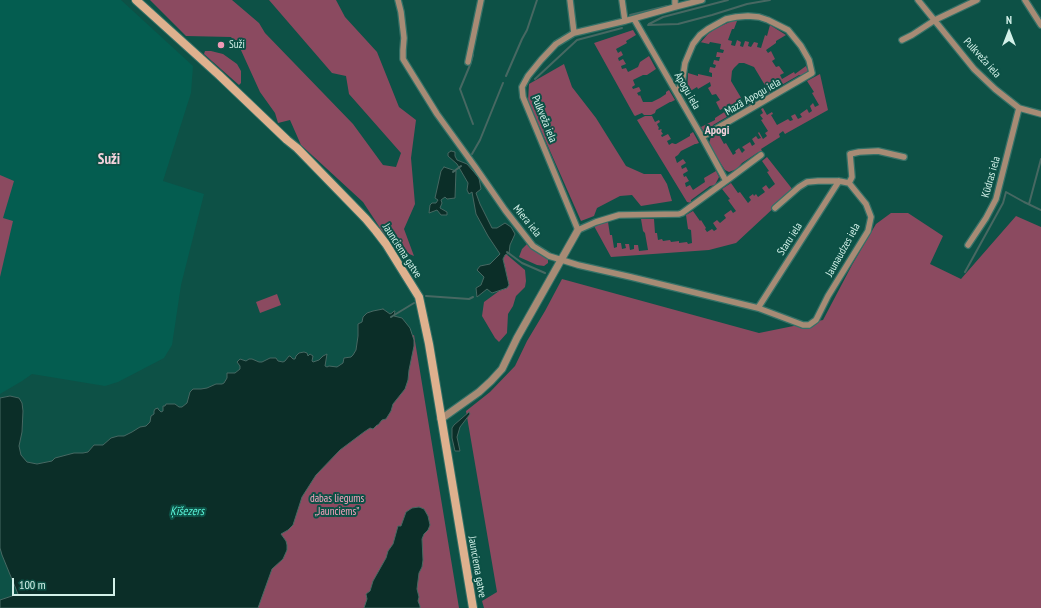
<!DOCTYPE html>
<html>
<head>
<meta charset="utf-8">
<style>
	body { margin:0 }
	#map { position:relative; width:1041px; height:608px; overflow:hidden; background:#0d5146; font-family:"PT Sans Narrow",sans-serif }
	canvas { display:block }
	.north { position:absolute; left:989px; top:12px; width:40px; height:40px; -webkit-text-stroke:3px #0d5146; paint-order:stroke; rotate:0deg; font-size:11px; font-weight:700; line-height:16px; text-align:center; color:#d3f1e9 }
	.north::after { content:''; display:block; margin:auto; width:14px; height:18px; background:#d3f1e9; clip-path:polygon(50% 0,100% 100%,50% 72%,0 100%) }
	.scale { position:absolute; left:12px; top:578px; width:103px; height:18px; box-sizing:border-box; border:2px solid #d3f1e9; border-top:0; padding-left:5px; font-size:12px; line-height:14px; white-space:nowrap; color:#d3f1e9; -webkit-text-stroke:3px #0d5146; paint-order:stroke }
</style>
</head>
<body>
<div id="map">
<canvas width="1041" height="608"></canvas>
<div class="north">N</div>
<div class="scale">100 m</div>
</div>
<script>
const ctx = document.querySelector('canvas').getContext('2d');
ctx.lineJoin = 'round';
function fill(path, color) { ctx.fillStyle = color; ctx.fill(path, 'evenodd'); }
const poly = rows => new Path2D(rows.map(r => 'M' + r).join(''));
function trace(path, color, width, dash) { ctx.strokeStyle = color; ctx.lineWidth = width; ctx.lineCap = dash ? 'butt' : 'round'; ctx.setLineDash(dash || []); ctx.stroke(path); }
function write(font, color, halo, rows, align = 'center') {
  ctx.font = font + ' "PT Sans Narrow",sans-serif'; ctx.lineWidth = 4; ctx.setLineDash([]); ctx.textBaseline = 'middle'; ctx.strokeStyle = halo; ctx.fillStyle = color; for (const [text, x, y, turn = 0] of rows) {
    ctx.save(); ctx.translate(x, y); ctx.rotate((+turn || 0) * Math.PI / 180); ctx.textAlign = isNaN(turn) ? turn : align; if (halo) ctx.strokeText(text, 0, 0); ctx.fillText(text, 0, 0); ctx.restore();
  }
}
fill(poly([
	[0,0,121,0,193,66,191,93,163,181,204,194,181,285,172,345,164,358,118,382,105,386,32,374,22,381,0,394]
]), '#045d50');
fill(poly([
	[150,0,232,0,259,23,265,33,353,124,383,165,396,167,401,153,349,94,346,76,332,73,269,0,336,0,345,17,377,52,399,107,416,120,411,158,415,204,404,229,414,256,402,251,384,234,363,202,301,145,290,120,278,123,275,113,260,92,240,48,231,37,186,36],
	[732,21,737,21,734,29,732,29,728,40,732,41,731,45,735,46,737,40,741,42,740,46,743,47,745,41,749,42,748,46,751,47,754,42,758,43,757,47,761,48,765,35,767,36,770,25,786,35,776,41,776,43,766,50,768,53,771,51,775,59,772,61,776,67,779,66,784,73,780,75,782,79,794,72,795,74,806,66,808,71,803,75,799,75,771,91,769,95,759,101,757,96,764,92,766,87,754,67,744,63,739,63,734,68,732,71,731,81,743,101,747,102,754,97,757,102,741,111,737,111,713,125,711,129,704,132,701,127,715,120,715,118,726,111,724,108,720,110,716,102,720,100,716,94,712,95,708,88,711,86,710,82,698,89,697,87,687,93,688,73,698,76,698,74,712,77,712,73,709,72,710,67,715,68,716,65,713,64,714,60,719,61,720,57,716,57,717,52,723,53,724,50,720,49,721,44,710,42,709,44,700,42,701,42,708,34,716,28,723,25],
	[633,30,636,35,626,41,627,43,616,49,618,53,621,51,623,55,618,58,619,61,623,59,626,64,621,66,622,69,626,68,628,72,638,67,640,62,649,56,656,69,647,75,643,75,633,80,635,85,632,87,633,89,639,87,641,91,637,93,639,96,640,95,643,102,652,102,660,98,666,94,666,92,669,90,675,100,671,102,670,102,656,110,655,113,651,115,644,115,642,113,635,116,634,115,594,43],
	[205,51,211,51,223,54,237,64,241,71,241,83,239,85,204,54],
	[564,64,572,87,596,118,626,166,644,174,661,174,667,184,672,201,641,206,632,195,620,196,597,208,594,216,581,221,528,101,529,84],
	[820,74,828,110,785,134,783,131,779,134,780,137,761,149,762,151,757,153,742,163,737,169,729,172,725,170,710,147,709,143,711,137,718,133,724,144,726,143,733,155,736,153,735,151,739,148,742,153,745,150,742,147,750,142,752,146,755,144,752,139,756,136,758,139,761,138,758,133,759,132,763,139,767,136,765,133,768,131,761,120,763,119,760,115,763,113,761,109,763,108,767,115,772,112,773,114,771,115,777,125,788,119,790,121,793,120,791,116,795,114,798,119,802,117,800,114,807,109,809,113,812,111,810,106,813,103,815,107,819,105,812,93,814,92,807,81],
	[645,116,652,116,655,122,659,120,660,122,657,124,659,128,658,129,659,130,661,129,662,130,661,131,663,134,661,135,662,137,668,134,671,139,667,141,669,145,672,143,675,144,676,144,690,136,690,134,693,132,699,143,696,144,695,144,681,151,678,155,675,157,677,163,683,159,686,163,681,166,682,169,686,167,688,171,683,174,684,177,686,176,689,181,685,183,686,187,690,185,693,190,705,182,704,178,716,171,719,177,715,185,710,186,691,200,691,203,687,202,637,120],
	[767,157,793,190,736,243,709,250,611,257,594,226,608,222,610,235,612,235,614,248,617,247,617,243,621,243,622,249,626,248,625,244,629,244,630,250,634,249,634,245,638,245,639,251,648,250,645,233,643,231,641,219,654,219,655,233,657,233,658,240,662,239,663,241,670,240,671,242,679,241,679,243,687,242,688,244,692,243,691,230,688,229,686,215,693,211,700,221,701,220,706,228,705,229,707,232,712,229,714,231,717,229,713,223,717,220,720,223,726,218,724,215,731,210,733,213,736,211,728,200,730,199,722,189,731,183,738,193,740,192,748,203,751,200,749,197,753,194,754,196,756,194,758,197,765,192,762,188,766,185,769,189,775,184,767,172,769,171,762,161],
	[0,175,14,181,3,218,13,221,0,277],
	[891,213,908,213,943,236,930,264,961,279,1016,216,1041,227,1041,608,484,608,482,601,497,592,466,411,490,392,515,366,527,341,545,311,562,279,759,333,823,320,852,265,876,224],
	[527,244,548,259,548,263,544,266,537,265,519,257,522,249],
	[506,254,525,270,526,281,525,287,516,296,513,306,508,314,507,333,499,342,495,338,482,316,484,302,499,291,507,288,506,271,503,259,505,255],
	[277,294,281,305,260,313,256,302],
	[414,335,459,608,184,608,390,346]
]), '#8b4a60');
const water = poly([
	[451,151,455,152,455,156,457,160,467,164,479,178,481,189,476,193,480,204,492,228,497,228,505,223,511,227,515,234,510,245,509,253,505,255,503,259,509,285,507,288,492,293,487,289,477,297,476,288,481,285,484,277,477,270,480,266,490,264,500,254,488,236,476,214,472,192,469,194,467,190,468,183,457,164,448,156,448,153,451,151],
	[444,167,456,171,455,198,447,199,445,197,441,200,442,203,440,208,447,212,447,215,441,215,437,210,429,213,430,205,432,203,436,203,438,200,435,198,441,171,444,167],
	[383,309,390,314,392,313,394,311,395,311,394,316,402,318,410,328,414,340,414,346,409,370,408,380,405,389,393,404,391,411,386,419,382,420,378,425,377,425,373,429,370,428,364,432,340,450,316,475,302,497,293,525,288,530,281,534,286,541,287,545,287,550,283,559,272,569,258,608,0,608,0,600,18,594,2,555,0,548,0,398,10,396,19,398,22,403,23,411,22,432,19,446,21,455,27,462,37,464,52,461,55,458,74,453,83,453,88,452,94,445,103,445,111,438,118,436,124,436,132,432,140,427,146,426,150,422,151,416,154,414,154,411,155,409,158,408,158,409,161,412,163,411,163,406,165,406,166,404,175,404,179,407,182,407,187,403,190,392,193,389,201,389,207,388,216,384,222,384,224,383,227,378,227,373,235,373,240,369,240,366,237,362,240,359,246,361,249,359,252,359,259,362,262,362,270,358,276,358,278,361,283,362,285,361,289,356,290,356,293,359,295,359,296,356,299,353,304,352,307,353,308,356,310,354,313,356,312,361,313,362,319,360,323,356,327,354,325,366,327,367,329,366,337,367,343,363,344,358,351,357,353,355,356,350,358,336,358,324,362,322,363,317,367,313,373,311,383,309],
	[469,412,470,414,460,427,457,437,460,451,455,451,452,438,452,428,454,425,469,412],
	[419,507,424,509,428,516,430,525,428,530,424,534,422,539,423,560,422,567,419,573,417,589,419,597,418,601,420,606,420,608,364,608,367,599,366,594,370,591,373,581,386,558,388,551,393,544,398,526,401,526,406,512,412,508,419,507]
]);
fill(water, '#0b2e28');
trace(water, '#476862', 1);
trace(poly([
	[630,15,667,6],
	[649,24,663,17,728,0],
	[648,25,678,24,712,15,747,4,770,0],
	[473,55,470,65,460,89,473,124],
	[506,76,522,39,527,30,537,0],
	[535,79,577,40,622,28],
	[472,154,480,140,503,83],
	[453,172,461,166],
	[1029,204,1041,159],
	[507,252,522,263,545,273],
	[965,272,1003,203,1006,192,1024,202,1041,210],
	[426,296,469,299,473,297],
	[391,317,414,303]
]), '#476862', 2);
const minor = poly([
	[398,0,401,12,404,38,403,50,403,59,437,114,476,168,505,210,533,246,549,256,578,265,631,277,758,308,803,325,809,325,816,320,828,296,868,231,871,217,866,204,849,183,839,181,818,181,807,182,799,187,775,208],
	[570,0,574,33],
	[622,0,625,21],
	[675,0,675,7],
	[918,0,974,69,995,89,1019,108,1041,114],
	[1025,0,1041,25],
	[634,19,702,137,726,181,682,213,679,214,619,215,596,222,578,230,523,97,522,87,528,76,541,60,556,44,574,33,625,21,675,7,702,0],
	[902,40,912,35,935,20,977,0],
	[468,62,481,0],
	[677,92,682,83,685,63,693,44,700,35,708,29,726,19,736,17,748,16,759,17,768,20,788,30,801,46,809,60,812,73,702,137],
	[726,181,761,155],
	[849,183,852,177,850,154,859,152,878,151,904,157],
	[968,245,986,218,996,199,1019,108],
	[758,308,839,181]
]);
const tertiary = poly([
	[441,419,479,392,491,381,502,369,517,338,578,230]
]);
const secondary = poly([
	[136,0,219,75,287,140,297,148,366,219,376,231,386,244,419,297,429,344,473,608]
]);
trace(minor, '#357167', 8);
trace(tertiary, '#357167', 9);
trace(secondary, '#357167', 10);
trace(minor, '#a78b75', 5.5);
trace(tertiary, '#a78b75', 7);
trace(secondary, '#deb18e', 8);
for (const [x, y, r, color] of [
	[221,45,4,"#f09ab6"]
]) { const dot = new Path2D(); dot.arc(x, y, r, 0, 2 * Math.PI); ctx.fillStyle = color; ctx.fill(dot); trace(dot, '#0d5146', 1.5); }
write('11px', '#d3f1e9', '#0d5146', [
	["Suži",229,45]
], 'left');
write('11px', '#d3f1e9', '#0d5146', [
	["Pulkveža iela",982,58,48],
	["Apogu iela",687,91,60],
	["Mazā Apogu iela",753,97,-30],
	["Pulkveža iela",544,119,68],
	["Kūdras iela",991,177,-74],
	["Miera iela",527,221,51],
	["Staru iela",790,239,-57],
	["Jaunaudzes iela",843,250,-61],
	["Jaunciema gatve",402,251,57],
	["Jaunciema gatve",477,567,80]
]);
write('11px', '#fba4c0', '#0d5146', [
	["dabas liegums",337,499],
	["„Jaunciems”",337,512]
]);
write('bold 12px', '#f5d2dc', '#0d5146', [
	["Apogi",717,131]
]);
write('italic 12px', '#59f1d6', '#0d5146', [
	["Ķīšezers",187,512]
]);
write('bold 15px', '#f5d2dc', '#0d5146', [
	["Suži",109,160]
]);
</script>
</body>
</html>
